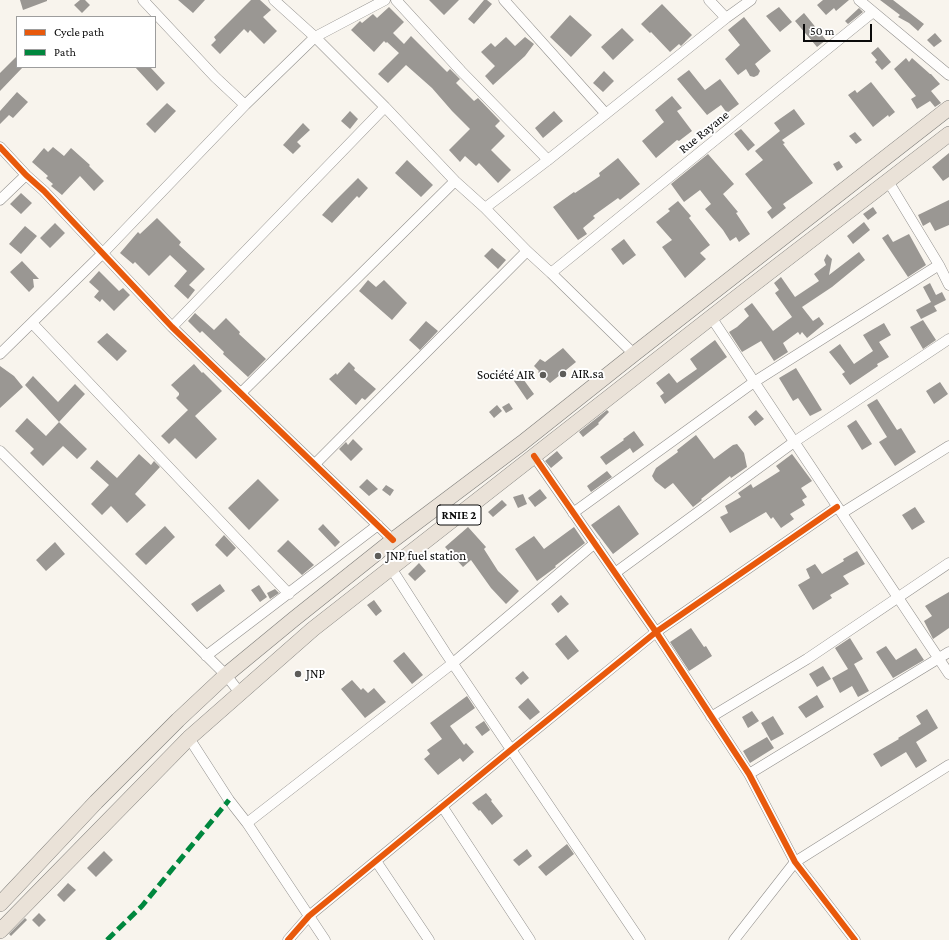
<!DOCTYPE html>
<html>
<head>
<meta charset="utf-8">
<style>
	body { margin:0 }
	#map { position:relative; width:949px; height:940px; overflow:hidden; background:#f8f4ed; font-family:"Crimson Pro",serif }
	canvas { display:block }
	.legend { position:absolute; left:16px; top:16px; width:140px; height:52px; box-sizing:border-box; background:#fff; border:1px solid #9d9d9d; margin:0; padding:5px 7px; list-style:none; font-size:12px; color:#0a0a0a }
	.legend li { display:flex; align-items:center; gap:8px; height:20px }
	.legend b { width:20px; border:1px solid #9d9d9d }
	.scale { position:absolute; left:803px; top:24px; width:69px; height:18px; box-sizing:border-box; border:2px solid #0a0a0a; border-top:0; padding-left:5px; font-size:12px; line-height:14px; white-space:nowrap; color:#0a0a0a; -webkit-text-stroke:3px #fff; paint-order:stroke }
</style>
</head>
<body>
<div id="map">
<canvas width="949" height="940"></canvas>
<ul class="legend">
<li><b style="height:5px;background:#e8590c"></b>Cycle path</li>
<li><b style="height:5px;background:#00873e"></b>Path</li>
</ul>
<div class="scale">50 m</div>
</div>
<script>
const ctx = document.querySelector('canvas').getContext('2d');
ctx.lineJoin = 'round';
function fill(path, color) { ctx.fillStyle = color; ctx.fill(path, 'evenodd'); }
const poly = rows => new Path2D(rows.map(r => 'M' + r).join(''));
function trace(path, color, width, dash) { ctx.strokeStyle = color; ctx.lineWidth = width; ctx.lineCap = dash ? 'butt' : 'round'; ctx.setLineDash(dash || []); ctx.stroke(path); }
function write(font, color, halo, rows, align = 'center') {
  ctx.font = font + ' "Crimson Pro",serif'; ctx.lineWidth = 4; ctx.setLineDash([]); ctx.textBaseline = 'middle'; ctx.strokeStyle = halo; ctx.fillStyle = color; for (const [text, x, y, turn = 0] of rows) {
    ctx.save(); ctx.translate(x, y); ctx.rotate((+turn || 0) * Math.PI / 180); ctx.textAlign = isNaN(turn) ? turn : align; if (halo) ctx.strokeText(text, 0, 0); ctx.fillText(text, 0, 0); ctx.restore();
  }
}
fill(poly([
	[20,0,47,0,47,1,23,10],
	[80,0,85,0,90,5,82,13,74,5],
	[178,0,205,0,193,13],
	[251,0,260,0,271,10,263,17,277,31,264,44,250,30,248,33,244,29,220,54,211,45,216,40,214,37],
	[429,0,459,0,444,15],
	[484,0,487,0,492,4,474,24,468,19],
	[823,0,849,0,836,11,834,8,826,15,817,5],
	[880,0,893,0,924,24,918,31,909,23,898,17,900,15],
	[662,4,692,35,681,46,679,44,670,52,651,32,650,33,641,24],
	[389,7,404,22,393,33,404,44,411,36,447,72,450,69,460,79,456,83,474,101,478,98,500,121,495,126,505,136,491,150,511,170,498,183,479,163,476,166,465,156,460,162,449,150,470,129,452,111,432,88,406,65,388,83,378,74,399,53,387,42,386,43,384,41,374,52,351,30,360,21,362,23,373,14,377,18],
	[779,7,792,22,780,32,766,16],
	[859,8,863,12,848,24,845,21],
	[804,13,826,40,817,47,795,21],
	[570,15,592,35,571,57,550,37],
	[744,17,771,51,755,64,760,71,758,75,754,77,750,76,746,69,738,75,725,59,740,45,728,30],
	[622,28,634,40,613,60,601,47],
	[935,33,942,41,934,47,927,40],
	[506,37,515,46,525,37,534,44,525,56,493,85,485,76,495,66,481,52,491,43,495,47],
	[878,47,891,62,882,70,875,62,877,60,871,53],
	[17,56,17,67,23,67,0,91,0,73],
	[906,58,909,62,912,58,930,74,931,74,940,84,931,91,941,103,935,107,930,101,917,109,911,99,916,96,894,69],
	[135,67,150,67,165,83,157,91],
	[689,70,705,90,720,79,739,104,727,113,721,105,707,115,677,79],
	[604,71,614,81,603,92,593,83],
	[871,82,895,112,889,117,888,115,873,127,848,95,855,90,857,93],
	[17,92,28,102,13,118,9,115,0,124,0,111],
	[672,96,682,108,677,111,692,131,679,141,677,140,656,158,642,141,664,122,655,110],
	[167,103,176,111,155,133,146,124],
	[794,109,805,124,782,140,785,143,783,144,813,183,783,204,786,208,772,219,767,212,772,208,745,174,763,160,755,151,780,131,774,123],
	[350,111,358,119,350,129,341,121],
	[554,111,563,121,543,138,535,128],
	[303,123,310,130,297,142,301,146,293,154,283,145],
	[741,129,755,145,748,151,734,134],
	[855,132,862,140,856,144,849,136],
	[53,147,64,156,71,148,90,165,89,166,104,181,94,191,80,176,62,195,51,186,53,184,46,178,48,176,32,162,44,148,48,152],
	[949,153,949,177,943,181,932,167],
	[708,154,734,184,723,194,738,212,736,213,750,234,739,242,736,237,730,241,723,230,705,209,711,204,700,190,684,202,671,184],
	[618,158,640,184,620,200,618,198,593,216,595,218,583,228,587,234,578,240,553,207,574,192,575,193,600,176,599,173],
	[407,160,433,185,421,197,395,173],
	[839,161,843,167,837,171,833,164],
	[358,178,368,188,359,198,357,196,332,223,322,215,331,205],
	[21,193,32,203,21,214,10,204],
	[949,200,949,225,935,231,930,222,923,226,918,215],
	[678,201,691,216,689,218,710,245,700,253,706,259,685,278,662,247,672,240,656,222,670,211,668,209],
	[873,207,877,213,868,220,863,214],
	[157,218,181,242,179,245,205,269,189,285,195,290,188,299,174,286,187,271,170,255,149,276,135,262,133,264,120,253,138,232,140,234],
	[864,222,870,230,853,244,847,236],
	[55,223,65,233,50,248,40,238],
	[25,226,37,236,21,254,9,244],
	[888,234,893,242,909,234,926,265,908,277,882,238],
	[624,239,636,255,623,265,611,249],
	[492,248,506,260,498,269,484,256],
	[859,252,865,260,832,287,802,307,813,321,819,317,824,324,807,338,802,332,800,335,798,332,783,343,788,352,774,361,761,341,742,352,729,332,737,327,749,316,744,309,752,303,773,331,792,317,775,293,779,290,774,283,781,277,795,297,819,281,814,274,826,265,824,260,827,254,832,259,829,275],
	[22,261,39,279,33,279,34,287,29,292,10,272],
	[99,271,119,291,123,288,130,295,114,311,102,299,100,302,94,297,99,291,89,282],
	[368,280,376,287,384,280,407,303,392,320,359,291],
	[930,283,936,295,942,292,946,300,934,306,937,311,921,319,916,310,931,302,923,287],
	[195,313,214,330,226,318,240,332,239,334,266,359,248,377,223,354,224,352,202,331,200,333,188,321],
	[923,320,936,340,923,349,910,327],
	[426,321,438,331,420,350,409,340],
	[884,323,891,335,879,342,889,357,877,364,878,366,850,385,842,374,845,372,829,352,840,344,854,364,873,351,863,335],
	[107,333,127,351,117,361,97,342],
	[715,340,727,357,665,404,660,396,664,393,656,383,669,373,677,383,697,369,690,359],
	[563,348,576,362,550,383,538,372,539,371,534,366,540,359,545,362],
	[349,362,355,368,354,370,376,389,365,400,362,398,356,405,329,379,336,373,337,375],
	[194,364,202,373,203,372,222,391,195,416,217,439,196,459,175,438,169,444,161,436,188,410,176,398,179,395,179,393,171,385],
	[0,366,14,376,23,387,0,408],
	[796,368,822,410,810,416,798,398,793,401,779,378],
	[33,376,58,402,75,384,85,394,59,422,25,385],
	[521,376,534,394,527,400,514,381],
	[940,382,948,394,934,404,926,391],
	[877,399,897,430,901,428,916,452,895,466,879,442,887,437,867,405],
	[509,403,513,409,506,413,502,407],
	[497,405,502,411,494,418,489,412],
	[607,410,609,412,598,423,599,424,583,437,579,432],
	[756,410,764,419,755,426,748,417],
	[27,418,46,436,59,422,87,449,77,459,63,446,43,466,30,453,34,449,15,431],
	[856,420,872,444,862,450,847,426],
	[634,431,644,445,633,453,630,448,606,465,600,457,624,440,623,439],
	[696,435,714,459,733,445,737,444,744,453,747,467,731,478,730,476,701,499,702,500,693,507,673,483,665,489,655,481,652,476,656,468,678,452,677,450],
	[353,439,363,449,351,461,339,449,346,442,348,445],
	[557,451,563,458,551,468,545,461],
	[139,454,151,465,154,461,160,467,135,494,146,505,127,523,111,506,102,515,91,504,109,485,90,468,97,460,117,478],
	[792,454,812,481,801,488,807,497,802,500,805,505,790,514,794,519,781,528,773,517,771,519,766,512,730,533,720,517,728,513,725,506,741,497,738,493,751,484,753,488,780,471,776,466],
	[607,471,612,477,591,492,587,486],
	[258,479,279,500,249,530,228,508],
	[367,479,378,489,369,496,359,487],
	[386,485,394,490,390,496,382,490],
	[540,489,547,498,535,507,528,498],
	[523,494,527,504,518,508,513,497],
	[502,500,507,505,493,517,488,512],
	[619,505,639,534,613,554,591,525],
	[915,507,925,522,912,530,902,515],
	[323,524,340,542,335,547,318,529],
	[165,526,175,537,146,565,135,554],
	[468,527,486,547,484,549,498,571,519,591,506,604,491,588,471,560,463,567,445,547],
	[574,527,585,543,555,566,556,567,537,581,515,549,534,536,544,549],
	[224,535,236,548,227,557,215,545],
	[288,540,314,565,302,575,277,551],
	[55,542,65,554,46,571,36,560],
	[857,551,865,564,843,576,849,584,830,595,832,598,813,610,798,585,810,578,806,569,815,564,822,574,844,561,843,559],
	[419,563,426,571,415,581,408,574],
	[220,584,225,591,197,612,191,604],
	[259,585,267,597,260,602,251,590],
	[275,589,279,593,270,599,267,593],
	[949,592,949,628,933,639,924,621,932,616,925,606],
	[561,595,569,604,558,613,551,604],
	[374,600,382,611,376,616,367,605],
	[691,628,704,647,706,646,712,656,689,671,670,642],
	[566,635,579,651,568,660,555,644],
	[850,638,863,659,854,664,869,691,858,697,852,686,840,693,832,678,848,669,835,648],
	[886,646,896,660,916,648,924,660,893,678,876,652],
	[404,652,423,675,412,684,393,661],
	[823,666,831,679,817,687,809,674],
	[523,671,529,678,521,685,515,678],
	[352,680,361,690,363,688,368,693,374,688,386,702,365,718,341,689],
	[817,695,824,707,806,718,798,707],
	[467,696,475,708,450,726,464,745,466,743,474,752,463,762,460,758,438,775,424,759,430,754,427,750,442,739,430,723],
	[528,698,540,712,530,720,518,707],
	[927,709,938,728,916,742,927,761,916,768,906,752,881,767,873,754,899,739,898,738,921,724,916,716],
	[752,711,759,721,748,728,742,717],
	[773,716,784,734,771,741,761,723],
	[484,721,490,730,482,736,475,727],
	[767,737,774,748,750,763,743,751],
	[486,793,492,800,491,801,503,816,492,825,480,810,479,811,472,803],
	[567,844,574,854,546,876,538,867],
	[527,849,532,856,519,866,513,860],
	[104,851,113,860,96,877,87,868],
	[68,883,76,890,64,902,57,895],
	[39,913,46,920,39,927,32,920],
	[25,918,27,920,11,936,9,934]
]), '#9a9793');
const street = poly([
	[143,0,215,77,245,105],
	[274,0,315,37,385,107,455,181,485,208,527,251,551,273,634,354],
	[396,0,461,71,548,160],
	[504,0,606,114],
	[709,0,726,18],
	[859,0,949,75],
	[0,147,26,175,44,191,172,327,393,540],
	[888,181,939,265,949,285],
	[0,200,26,175],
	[485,208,548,160,726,18,751,0],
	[551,273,873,12],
	[711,317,949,674],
	[32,323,289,594],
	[172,327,385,107],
	[0,354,102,254,245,105,315,37,385,0],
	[241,393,455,181],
	[0,451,226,675,240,693],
	[534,456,656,632,749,774,795,862,855,940],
	[315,464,527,251],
	[573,513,754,382,939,265],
	[842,513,949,446],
	[391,568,445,652,640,940],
	[615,573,794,442,949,339],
	[206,656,378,525],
	[711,717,807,659,949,563],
	[189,738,229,800,247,823,325,940],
	[749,774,949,652],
	[442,806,530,940],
	[247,823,453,663,595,543],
	[376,861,429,940],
	[288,940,309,916,512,749,656,632,837,507],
	[734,940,795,862,949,765]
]);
const primary = poly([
	[0,904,96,802,178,720,226,675,294,619,393,540,522,443,634,354,949,108],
	[0,931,189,738,313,629,741,294,949,134]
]);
trace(street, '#918f8c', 11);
trace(primary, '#7e7d7a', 16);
trace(street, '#fefdfc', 10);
trace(primary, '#eae2d8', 15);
trace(poly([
	[107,940,142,906,229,800]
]), '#00873e', 5, [10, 5]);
trace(poly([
	[0,147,26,175,44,191,172,327,393,540],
	[534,456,656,632,749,774,795,862,855,940],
	[288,940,309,916,512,749,656,632,837,507]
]), '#e8590c', 6);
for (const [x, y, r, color] of [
	[563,374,4,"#5d5c59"],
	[543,375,4,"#5d5c59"],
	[378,556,4,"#5d5c59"],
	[298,674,4,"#5d5c59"]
]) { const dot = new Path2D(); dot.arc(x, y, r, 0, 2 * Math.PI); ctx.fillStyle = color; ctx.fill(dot); trace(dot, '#fff', 1.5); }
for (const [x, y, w] of [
	[459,515,44]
]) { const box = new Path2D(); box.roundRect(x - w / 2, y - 10, w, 20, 3); ctx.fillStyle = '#fff'; ctx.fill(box); trace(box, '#0a0a0a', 1); }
write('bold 12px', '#0a0a0a', null, [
	["RNIE 2",459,515]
]);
write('13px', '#0a0a0a', '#fff', [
	["Rue Rayane",704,132,-39]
]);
write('13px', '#0a0a0a', '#fff', [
	["AIR.sa",571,374],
	["Société AIR",535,375,"right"],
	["JNP fuel station",386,556],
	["JNP",306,674]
], 'left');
</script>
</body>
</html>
